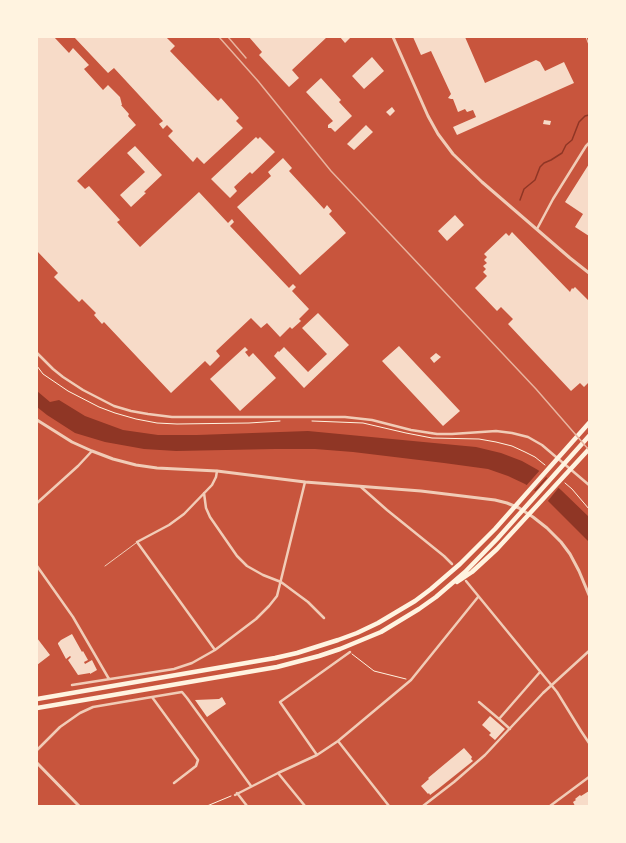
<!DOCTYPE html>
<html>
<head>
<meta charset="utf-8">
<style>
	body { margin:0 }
	#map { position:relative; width:626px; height:843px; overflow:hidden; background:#c8553d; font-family:"Asap Condensed",sans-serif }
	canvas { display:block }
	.frame { position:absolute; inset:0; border:38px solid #fff3e0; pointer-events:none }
</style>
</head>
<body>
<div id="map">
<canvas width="626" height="843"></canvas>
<div class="frame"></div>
</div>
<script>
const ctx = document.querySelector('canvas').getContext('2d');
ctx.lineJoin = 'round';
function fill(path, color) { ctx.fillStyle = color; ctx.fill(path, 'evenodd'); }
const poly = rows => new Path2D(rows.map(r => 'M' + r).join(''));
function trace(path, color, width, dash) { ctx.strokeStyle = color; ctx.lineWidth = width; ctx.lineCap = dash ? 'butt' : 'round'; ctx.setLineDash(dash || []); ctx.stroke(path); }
fill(poly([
	[37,391,50,402,59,400,85,416,123,430,158,435,197,435,308,431,476,447,501,453,522,461,538,470,561,490,589,517,589,542,546,499,525,484,508,476,488,469,444,463,353,452,315,449,275,449,176,451,144,449,105,442,75,433,47,415,37,407]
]), '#8f3625');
fill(poly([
	[541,469,548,475,533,492,525,487],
	[549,476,560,486,547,502,534,493]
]), '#c8553d');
trace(poly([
	[520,200,524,189,535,180,540,167,544,163,551,160,562,153,566,145,572,140,579,122,585,116,589,115]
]), '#8f3625', 1.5);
fill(poly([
	[37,37,54,37,69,53,73,48,89,65,84,69,103,90,108,85,120,97,122,105,121,105,129,114,128,116,136,125,77,181,85,189,89,186,120,220,117,222,140,247,199,192,228,223,232,219,234,222,230,226,289,288,293,284,296,287,292,291,309,309,299,319,301,321,292,329,290,327,280,337,267,323,261,328,251,318,216,351,220,356,210,366,205,361,171,393,104,322,102,324,94,315,96,313,82,299,79,302,54,277,58,273,37,251],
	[74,37,166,37,175,46,170,51,218,101,221,98,239,118,236,121,243,128,204,164,197,157,193,162,168,136,173,131,167,125,163,129,159,124,163,121,114,68,108,73],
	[249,37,327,37,292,70,299,78,289,87,259,55,262,52],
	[340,37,351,37,345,43],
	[413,37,465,37,485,83,536,60,540,62,545,71,564,62,574,83,457,135,453,127,476,117,473,110,467,112,465,109,458,112,453,99,451,99,448,98,451,94,431,51,421,55],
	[372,57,384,71,364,89,352,76],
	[321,78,341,100,339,102,352,116,335,132,331,128,328,128,328,125,333,121,306,92],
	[392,107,395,111,390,116,386,112],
	[544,120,551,121,550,125,543,124],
	[366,125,373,132,354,150,347,144],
	[256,137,258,139,260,137,275,152,252,174,250,172,234,187,237,191,230,198,211,179],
	[135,146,162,175,144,192,146,193,131,207,120,195,145,172,127,153],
	[283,158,292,168,289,171,324,209,327,205,332,211,329,214,346,233,300,275,237,207,271,176,268,172],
	[589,164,589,236,575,227,583,214,565,202],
	[455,215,464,225,447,241,438,231],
	[512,232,570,292,572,288,573,289,575,287,589,301,589,382,584,387,580,383,571,391,508,324,513,319,501,307,497,311,475,288,487,276,483,272,486,269,483,266,487,263,484,260,487,257,484,254,506,233,509,236],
	[318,313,349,345,304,388,274,356,278,351,279,352,284,347,308,372,327,354,302,328],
	[399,346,460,411,443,426,382,361],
	[245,347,248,350,245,352,249,357,253,353,276,378,240,411,210,379],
	[436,353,441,357,434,363,430,358],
	[72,634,82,652,83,651,88,660,84,662,85,664,92,660,97,670,90,674,90,673,78,675,68,660,71,657,70,656,66,659,58,644,58,643,61,640],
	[37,638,50,655,37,665],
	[222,697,226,704,207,717,195,700,219,699],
	[490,716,505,729,495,740,489,735,491,733,482,725],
	[464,748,472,757,471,759,473,761,438,789,430,795,429,793,428,794,421,786,429,779,428,778],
	[589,791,589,806,575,806,573,802,576,800,575,799,580,795,581,796]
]), '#f7dbc8');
trace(poly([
	[37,366,43,374,68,391,99,407,115,413,136,419,157,423,177,424,249,423,280,421],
	[312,421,363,423,406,433,432,438,479,439,496,442,512,446,525,452,535,457,545,465],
	[565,483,572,489,589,509],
	[352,654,374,671,406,679],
	[207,806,231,796]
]), '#fff3e0', 1);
trace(poly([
	[586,37,589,45],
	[105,566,136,543]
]), '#f1ccb7', 1);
trace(poly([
	[537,229,553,199,586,146,589,143],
	[37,353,53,369,63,377,83,390,114,406,131,411,148,414,172,417,345,417,372,420,411,430,437,434,452,434,496,431,512,433,528,437,542,445,589,485],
	[361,487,387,510,444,556,452,564],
	[204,493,206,508,210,517,237,556,247,566,263,575,281,582,308,602,324,618],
	[37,503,78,466,92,451],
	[37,566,73,617,109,679],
	[466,581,557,692,581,731,589,743],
	[215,650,137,542,169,525,184,514,212,485,216,477,217,471],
	[72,685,174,669,192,663,215,650,256,619,269,606,277,596,305,482],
	[152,697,182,692,187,698,251,786],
	[479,702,499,719],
	[510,729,499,719,540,672],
	[338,741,389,806],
	[37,750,60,727,80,713,93,707,152,697,198,760,196,766,174,783],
	[317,755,280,702,350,652],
	[278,773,305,806],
	[237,793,247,806],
	[235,795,278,773,317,755,338,741,411,680,478,597],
	[423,806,454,782,485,755,543,693,589,651],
	[550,806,589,777]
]), '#f1ccb7', 2.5);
trace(poly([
	[393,37,428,116,438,134,453,154,482,182,570,258,589,273],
	[37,420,72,442,92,451,113,459,136,465,157,468,217,471,305,482,421,491,495,500,507,503,519,508,533,517,547,528,561,542,570,554,579,571,589,595],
	[37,763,79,806]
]), '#f1ccb7', 3);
trace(poly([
	[457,582,472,572,497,549,589,449],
	[37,699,275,658,297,653,338,640,357,633,378,623,415,601,431,589,460,564,495,529,589,423],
	[37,708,277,667,319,656,340,649,381,632,419,609,436,597,465,572,497,539,589,436]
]), '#fff3e0', 4.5);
trace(poly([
	[219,37,258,81,331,171,536,389,589,450],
	[228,37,246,58]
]), '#e9b49f', 1.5);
</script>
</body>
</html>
